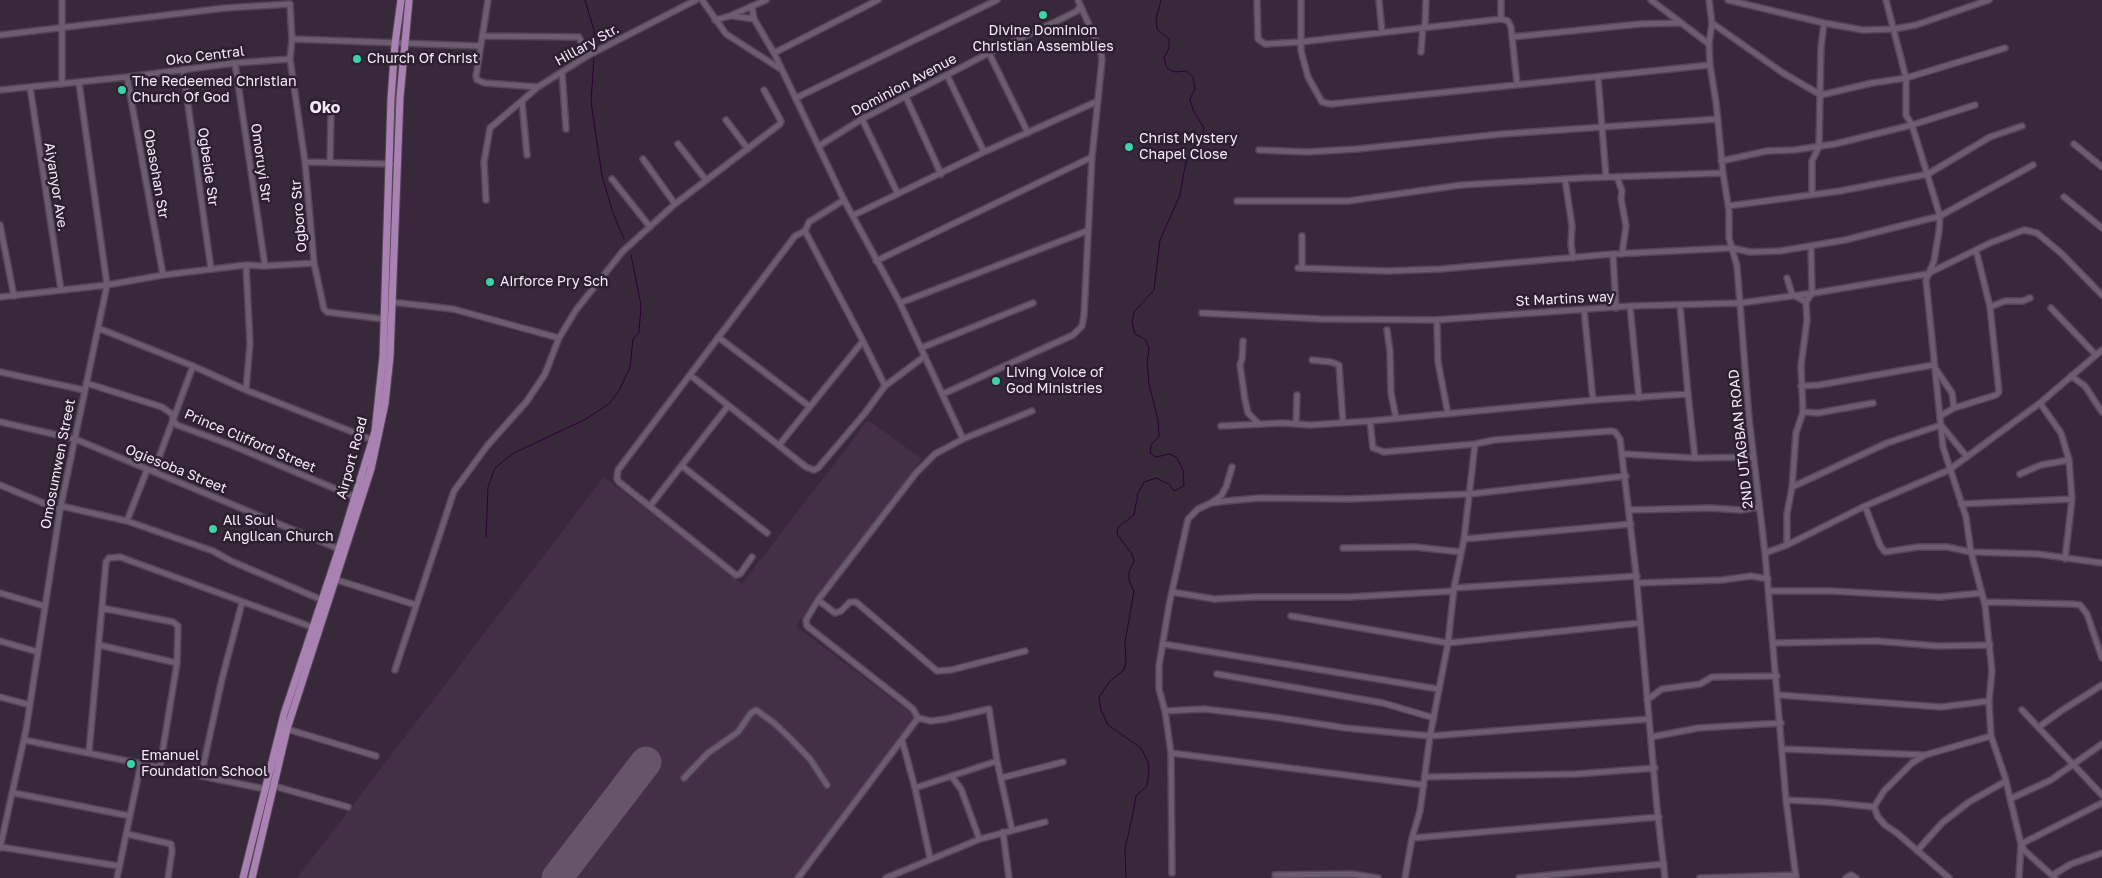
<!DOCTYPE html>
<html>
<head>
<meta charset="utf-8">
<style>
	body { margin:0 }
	canvas { display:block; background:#37283a }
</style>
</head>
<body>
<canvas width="2102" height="878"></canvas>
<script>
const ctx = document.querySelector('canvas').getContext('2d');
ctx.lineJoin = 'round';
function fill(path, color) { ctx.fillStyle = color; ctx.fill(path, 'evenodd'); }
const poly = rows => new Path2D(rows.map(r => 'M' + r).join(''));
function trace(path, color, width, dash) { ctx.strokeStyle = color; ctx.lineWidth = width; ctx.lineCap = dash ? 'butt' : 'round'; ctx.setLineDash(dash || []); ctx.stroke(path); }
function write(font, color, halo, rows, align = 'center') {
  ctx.font = font + ' "Golos Text",sans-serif'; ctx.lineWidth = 5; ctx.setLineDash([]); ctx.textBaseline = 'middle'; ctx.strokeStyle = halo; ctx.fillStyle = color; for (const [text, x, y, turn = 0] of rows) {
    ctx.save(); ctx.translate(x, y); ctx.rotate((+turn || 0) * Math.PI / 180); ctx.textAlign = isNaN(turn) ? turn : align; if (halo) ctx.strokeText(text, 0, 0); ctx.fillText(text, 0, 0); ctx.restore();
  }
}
fill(poly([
	[868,420,922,459,796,626,917,718,793,878,297,878,604,477,742,584]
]), '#433047');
trace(poly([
	[585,0,594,30,595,44],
	[594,57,591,102,602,176,613,213,624,239],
	[486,537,488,487,495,468,512,454,586,419,610,403,620,389,630,367,633,339,639,333,641,305,631,255],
	[1126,878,1125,849,1133,813,1136,796,1147,786,1149,771,1148,762,1141,748,1108,725,1101,710,1099,697,1110,681,1124,670,1126,661,1125,642,1134,591,1129,581,1129,572,1134,561,1132,554,1117,534,1118,527,1134,515,1138,493,1144,482,1156,478,1169,484,1174,491,1184,486,1183,470,1177,458,1170,454,1156,457,1150,453,1151,445,1159,436,1158,420,1149,384,1147,362,1149,348,1145,339,1135,334,1132,323,1134,312,1154,290,1160,240,1180,195,1185,166,1188,158,1197,149,1204,128,1193,110,1190,99,1195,89,1193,77,1186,71,1175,72,1167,68,1164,58,1169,48,1169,39,1157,29,1156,19,1161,0]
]), '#2b0033', 1);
trace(poly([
	[557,878,646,762]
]), '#645667', 31);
const minor = poly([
	[62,0,62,84],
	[488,0,476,76,477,80,485,83,538,87,587,56,696,0],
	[702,0,726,34,779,68],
	[1257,0,1258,39,1265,44,1300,42,1501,19,1508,21,1511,27,1517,84],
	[1301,0,1301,51,1308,77,1322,102,1331,104,1710,65],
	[1379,0,1382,32],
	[1651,0,1709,44],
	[1709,0,1712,23,1709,44,1710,65,1716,102,1723,173,1729,211,1729,238,1737,266,1749,418,1765,553,1786,800,1796,878],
	[1728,0,1824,23,1863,30,1894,29,1916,25,1989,0],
	[1886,0,1906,78,1906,115,1912,125,1940,216,1939,231,1934,261,1926,280,1943,447,1966,517,1971,552,1985,605,1992,671,1989,701,1991,736,2005,777,2021,844,2019,878],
	[752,7,754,19,774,53,844,200,900,303,963,439],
	[733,16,754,19],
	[1501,19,1501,0],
	[715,20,730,16,766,0],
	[1712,23,1783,73,1821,95,1872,83,1906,78,2005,48],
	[1425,27,1426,0],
	[0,35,225,8,290,4,292,39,290,59,305,162,314,263,324,309,327,312,383,319],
	[482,36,579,37,587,56],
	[1512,37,1640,24,1680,23],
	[292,39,480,46],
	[1421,52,1423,27],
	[774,53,878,0],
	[989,53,1028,133],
	[235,63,265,266],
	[183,69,211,269],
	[562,72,566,129],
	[947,75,984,152],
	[127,77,163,275],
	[1598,77,1606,177],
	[30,87,61,290],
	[0,90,127,77,235,63,290,59],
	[906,97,941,174],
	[796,98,997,0],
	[522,102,527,155],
	[862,119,898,194],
	[726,120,748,149],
	[678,144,706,180],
	[2074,144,2102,167],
	[819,146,862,119,989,53,1059,20,1077,11,1080,6],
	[1259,150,1307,152,1357,149,1502,134,1718,119],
	[643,159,675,204],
	[1721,161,1767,151,1794,150,1835,144,1912,125,1975,105],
	[305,162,391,164],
	[330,163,331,116,334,104],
	[1617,177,1622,191,1621,198,1626,226,1622,254],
	[612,179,650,227],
	[1565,179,1572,226,1571,244,1573,258],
	[1812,194,1812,161,1819,147,1821,47,1824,23],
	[2064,197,2102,228],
	[486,200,484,162,490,128,538,87],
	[1237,201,1348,201,1461,185,1582,178,1723,173],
	[1728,206,1840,191,1928,174,1990,137,2022,126],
	[854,215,984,152,1098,101],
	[0,225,14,296],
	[1613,254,1616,308],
	[876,261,1092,157],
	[1298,268,1387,271,1441,269,1613,254,1732,248,1750,252,1780,251,1845,240,1940,216,2033,165],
	[1302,268,1302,236],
	[1787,278,1792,294,1806,302],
	[0,297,107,285,163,275,246,265,265,266,314,263],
	[391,302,453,309,559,338],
	[900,303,1087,231],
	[1680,305,1688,394],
	[1630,306,1639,398],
	[1990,307,2005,301,2023,301,2030,298],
	[2051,308,2096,355],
	[1584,310,1593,400],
	[1202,313,1321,319,1435,320,1630,306,1740,303,1814,293,1927,274,1990,243,2024,230,2037,233,2062,254,2102,295],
	[1437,324,1438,362,1448,414],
	[98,328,193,366,246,390,373,440],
	[1387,330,1390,351,1391,393,1396,418],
	[718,337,809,406],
	[863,341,885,386],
	[1243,341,1242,359,1240,365,1245,400,1248,413,1259,424],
	[921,348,1033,303],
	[1312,360,1331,362,1339,365,1343,423],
	[0,372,84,390],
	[690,375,806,467,814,470,818,468,865,413,885,386,925,356],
	[2071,376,2085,386,2102,412],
	[86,383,162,407,172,414,173,420,177,425,231,445,355,497],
	[1801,386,1819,385,1933,365,1952,393,1954,408],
	[246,390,250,343,246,265],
	[943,394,1073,335,1082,326,1084,315,1092,157,1102,60,1101,52,1078,0],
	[2040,403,2061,433,2069,460,2072,499,2065,559],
	[1803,412,1818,413,1873,403],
	[1940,416,1954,408,1996,395,1999,392,1990,307,1976,250],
	[1370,421,1373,448,1384,452,1475,444,1494,440,1611,431,1615,432,1620,439,1636,573,1657,808,1665,878],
	[0,422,75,439,339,549],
	[1296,424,1297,395],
	[1221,426,1283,423,1310,425,1370,421,1593,400,1688,394,1695,458],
	[779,445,863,341,805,231],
	[1624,454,1695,458,1754,457],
	[682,466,767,533],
	[154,471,193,366],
	[2020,474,2041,465,2069,460],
	[0,485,60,510],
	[1792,487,1887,443,1941,425,1967,457],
	[1212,502,1221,496,1226,487,1232,467],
	[1961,504,2072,499],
	[61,506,127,521,213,551,231,561,322,600],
	[650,506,728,406],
	[1865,506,1880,545,1885,552,1918,547,1947,547,1971,552,2038,554,2102,563],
	[1630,510,1711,508,1741,510,1759,507],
	[127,521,147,470],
	[1464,539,1631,524],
	[1787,545,1787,514,1792,487,1796,433,1803,412,1801,366,1807,320,1806,302,1812,293,1811,247],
	[1343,548,1415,547,1461,552],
	[1765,553,1787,545,1865,506,1949,470,2040,403,2102,350],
	[752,557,740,574,736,575,619,482,617,479,618,470,795,236,805,231,809,222,844,200],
	[337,580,416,605],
	[1637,583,1722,580,1751,576,1768,579],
	[1454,588,1637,576],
	[1769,591,1830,591,1940,597,1981,593],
	[1172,592,1214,599,1256,597,1349,597,1454,591],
	[0,593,44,606],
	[818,600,835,613,841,611,850,602,856,602,937,671,951,670,1025,651],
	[1984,602,2072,604,2080,605,2087,614,2102,658],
	[102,608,173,622,178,626,177,663,160,767],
	[1291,616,1448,643,1640,623],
	[0,641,38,652],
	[1774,643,1876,641,1938,646,1990,645],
	[1163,644,1438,689],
	[99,645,177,663],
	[395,670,454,491,487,446,527,401,545,374,559,338,576,310,623,251,675,204,780,124,781,121,764,90],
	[1217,674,1383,703,1434,718],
	[1779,695,1941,707,1989,701],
	[0,697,30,705],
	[1647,700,1662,689,1700,684,1712,677,1777,676],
	[2022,710,2102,795],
	[1165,711,1204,709,1273,717,1346,728,1430,736,1649,719],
	[918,718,913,709,807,626,806,620,818,600,916,473,935,454,963,439,1032,411],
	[918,718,931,721,946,719,989,709,997,761,1012,830],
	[2039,727,2061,711,2102,685],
	[287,729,376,756],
	[1651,737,1698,728,1781,723],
	[24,740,265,789],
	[902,740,915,788,930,858],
	[1783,749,1925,755],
	[89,752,106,562,109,558,120,557,312,627],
	[1171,753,1424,785],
	[201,776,222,679,242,603],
	[952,777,961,789,979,838],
	[1425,777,1576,774,1655,768],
	[684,778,708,753,738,732,751,713,756,710,774,723,790,738,810,759,827,785],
	[1001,778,1063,762],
	[274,786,348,807],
	[915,788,997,761],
	[14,793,130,816],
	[2010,799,2051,780,2102,744],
	[1786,800,1827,802,1874,807,1878,817,1885,825,1897,833,1949,878],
	[1874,807,1884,791,1912,763,1925,755,1991,736],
	[1003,832,1009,878],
	[127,834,171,844,172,851,168,878],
	[1412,838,1659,817],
	[0,847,119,866],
	[0,848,26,730,60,510,107,285,79,83],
	[1917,851,1942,823,1969,802,2006,781],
	[1172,873,1171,753,1165,711,1159,689,1159,666,1169,605,1188,519,1198,509,1211,503,1226,501,1260,498,1349,499,1470,494,1626,476],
	[1275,875,1352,874,1378,878],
	[2053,875,2071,864,2102,853],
	[117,878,141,763],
	[798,878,918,718],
	[886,878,980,839,1045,822],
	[1405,878,1412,838,1420,811,1430,736,1448,643,1454,588,1464,539,1475,444],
	[1519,878,1664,864],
	[1700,878,1796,875],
	[1846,878,1851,875,1856,878],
	[2055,878,2025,851,2021,844,2102,803]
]);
const major = poly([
	[243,878,284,714,339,549,375,431,383,356,391,99,395,44,401,0],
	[252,878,287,729,371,469,385,404,390,357,400,97,409,0]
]);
trace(minor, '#524554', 8);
trace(major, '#524554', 9);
trace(minor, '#6c5c70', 5);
trace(major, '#aa81b3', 7);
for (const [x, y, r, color] of [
	[1043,15,5,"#3cd4a4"],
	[357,59,5,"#3cd4a4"],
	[122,90,5,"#3cd4a4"],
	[1129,147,5,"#3cd4a4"],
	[490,282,5,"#3cd4a4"],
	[996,381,5,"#3cd4a4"],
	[213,529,5,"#3cd4a4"],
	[131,764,5,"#3cd4a4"]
]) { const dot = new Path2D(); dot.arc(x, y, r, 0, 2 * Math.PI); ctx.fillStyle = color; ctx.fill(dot); trace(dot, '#2d1f2f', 2); }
write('14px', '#f5ebf7', '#2d1f2f', [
	["Divine Dominion",1043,31,"center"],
	["Christian Assemblies",1043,47,"center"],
	["Church Of Christ",367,59],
	["The Redeemed Christian",132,82],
	["Church Of God",132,98],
	["Christ Mystery",1139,139],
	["Chapel Close",1139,155],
	["Airforce Pry Sch",500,282],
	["Living Voice of",1006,373],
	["God Ministries",1006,389],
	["All Soul",223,521],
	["Anglican Church",223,537],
	["Emanuel",141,756],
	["Foundation School",141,772]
], 'left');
write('14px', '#f5ebf7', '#2d1f2f', [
	["Hillary Str.",587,45,-29],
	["Oko Central",205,56,-7],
	["Dominion Avenue",904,85,-28],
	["Omoruyi Str",261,163,82],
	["Ogbeide Str",208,167,82],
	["Obasohan Str",156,174,80],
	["Aiyanyor Ave.",56,187,81],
	["Ogboro Str",299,216,-95],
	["St Martins way",1565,299,-3],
	["2ND UTAGBAN ROAD",1741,439,-96],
	["Prince Clifford Street",250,441,23],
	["Airport Road",352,458,-75],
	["Omosumwen Street",58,464,-79],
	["Ogiesoba Street",176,469,22]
]);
write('bold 16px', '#f5ebf7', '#2d1f2f', [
	["Oko",325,108]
]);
</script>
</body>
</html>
